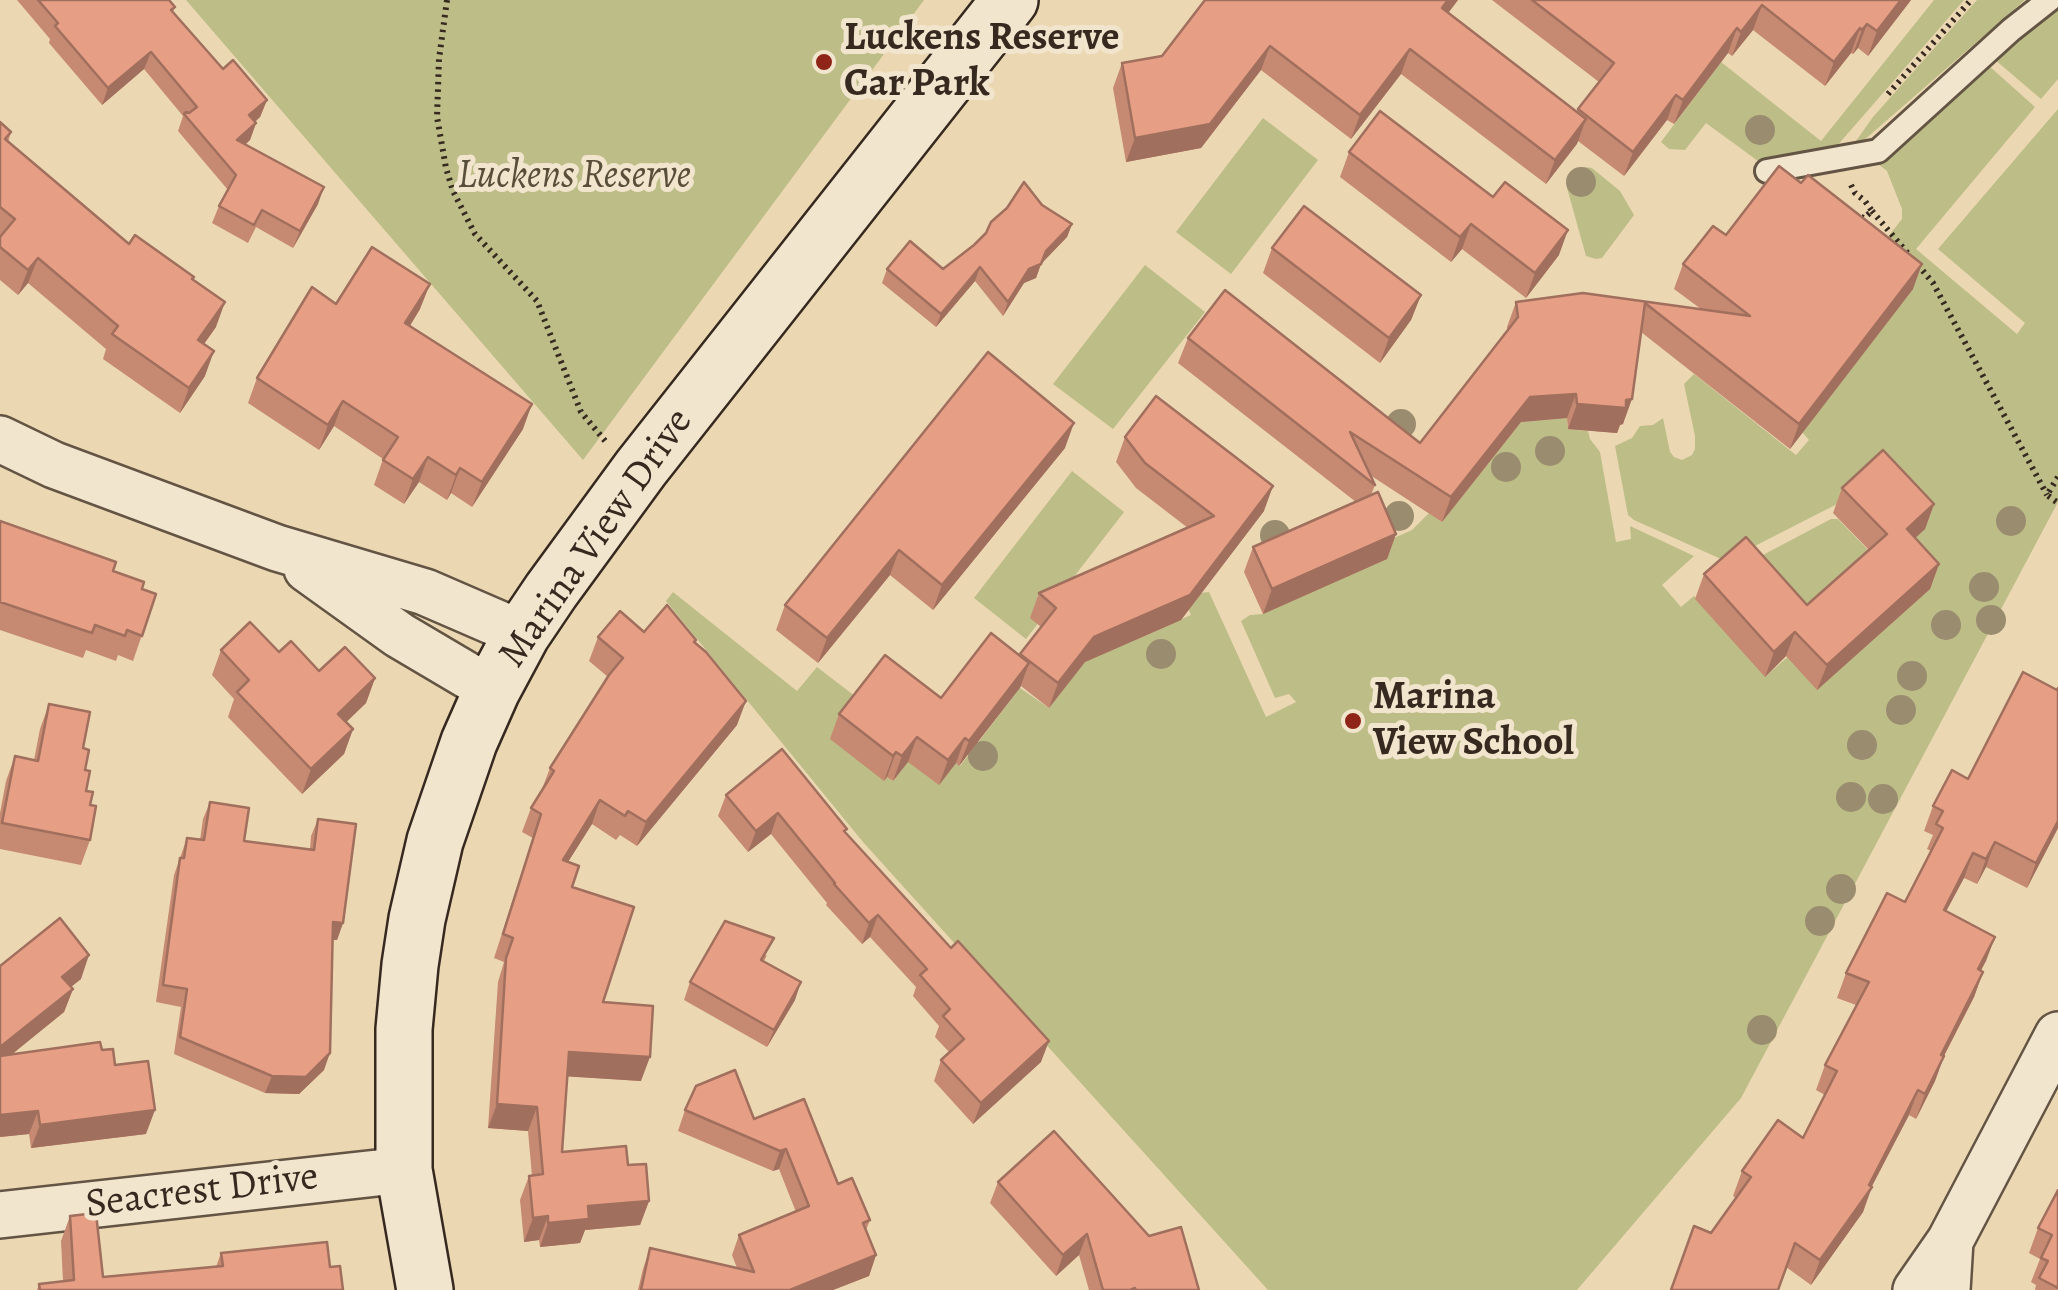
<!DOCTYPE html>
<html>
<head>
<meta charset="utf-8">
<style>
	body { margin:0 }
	canvas { display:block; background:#ebd7b2 }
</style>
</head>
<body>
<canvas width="2058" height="1290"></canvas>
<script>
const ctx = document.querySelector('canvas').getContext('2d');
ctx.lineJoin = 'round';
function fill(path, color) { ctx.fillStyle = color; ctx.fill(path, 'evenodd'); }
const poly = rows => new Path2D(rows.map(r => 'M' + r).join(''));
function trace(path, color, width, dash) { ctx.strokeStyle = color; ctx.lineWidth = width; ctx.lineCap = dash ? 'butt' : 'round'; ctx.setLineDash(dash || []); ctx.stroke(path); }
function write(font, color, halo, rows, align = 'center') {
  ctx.font = font + ' Alegreya,serif'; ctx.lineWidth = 10; ctx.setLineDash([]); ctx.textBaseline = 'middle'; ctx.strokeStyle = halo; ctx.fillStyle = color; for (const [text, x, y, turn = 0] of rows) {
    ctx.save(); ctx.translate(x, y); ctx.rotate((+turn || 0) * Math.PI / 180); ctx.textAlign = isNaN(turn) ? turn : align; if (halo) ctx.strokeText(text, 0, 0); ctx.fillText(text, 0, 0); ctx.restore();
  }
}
fill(poly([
	[186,0,924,0,583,460],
	[1934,0,1964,0,1836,147,1809,150,1758,161,1706,123,1685,150,1669,149,1661,142,1721,62,1821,141],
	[1977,0,2025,0,1863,141,1856,141,1873,117],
	[2058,6,2058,79,2041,99,1994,59],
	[1988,65,2035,107,1916,249,2017,334,2025,323,1938,249,2058,109,2058,502,1741,1098,1577,1290,1268,1290,863,842,666,601,673,592,797,691,817,667,860,700,884,781,887,777,893,781,908,762,956,763,960,766,1020,688,1049,708,1085,661,1191,615,1183,595,1209,592,1266,717,1296,702,1289,694,1275,698,1241,621,1250,615,1263,614,1381,544,1412,530,1429,513,1442,522,1521,422,1567,418,1568,429,1588,431,1590,439,1600,452,1616,542,1631,539,1630,526,1694,556,1662,585,1681,607,1694,596,1766,676,1901,557,1903,549,1924,528,1843,501,1743,552,1726,559,1721,559,1634,520,1628,515,1615,446,1632,438,1640,426,1653,425,1663,418,1670,452,1674,457,1682,460,1692,455,1695,449,1695,436,1684,384,1694,374,1796,455,1809,440,1802,432,1872,257,1902,219,1902,209,1887,171,1878,164],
	[1263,118,1318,160,1231,274,1176,232],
	[1583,167,1592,168,1620,191,1634,215,1602,258,1596,259,1586,256,1567,188],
	[1145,265,1205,312,1113,429,1053,384],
	[1072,471,1124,512,1026,639,974,598],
	[1831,519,1838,519,1877,559,1798,630,1761,556]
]), '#bdbd88');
const lane = poly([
	[1767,171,1878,151,2011,30,2049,0]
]);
const street = poly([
	[0,439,54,465,277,548,425,592,522,634],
	[307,569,399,635,492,690],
	[0,1215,404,1170],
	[1950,1241,2058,1035],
	[1916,1290,1950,1241,1947,1290]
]);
const secondary = poly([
	[425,1290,404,1170,404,1029,410,965,417,919,435,841,469,742,492,690,522,634,551,591,641,468,1010,0]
]);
trace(lane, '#635444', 28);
trace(street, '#635444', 50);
trace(secondary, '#36291f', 60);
trace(poly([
	[447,0,439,59,437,117,446,168,453,191,475,234,537,301,581,412,606,442],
	[1888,94,1971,0],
	[1851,185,1855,193,1865,201,1872,211,1864,218,1856,215],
	[1872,211,1910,256],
	[1918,265,1933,283,2047,495],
	[2058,477,2047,495,2058,503]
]), '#36291f', 6, [2.5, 5]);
trace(lane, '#f2e5cd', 22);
trace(street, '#f2e5cd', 45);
trace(secondary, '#f2e5cd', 55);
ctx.fillStyle = '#9a8c6f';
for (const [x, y] of [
	[1760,130],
	[1581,182],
	[1401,424],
	[1550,451],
	[1506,467],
	[1399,516],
	[2011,521],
	[1275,535],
	[1984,587],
	[1991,620],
	[1946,625],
	[1161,654],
	[1912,676],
	[1901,710],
	[1862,745],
	[983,756],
	[1851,797],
	[1883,799],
	[1841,889],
	[1820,921],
	[1762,1030]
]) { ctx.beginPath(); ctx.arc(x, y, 15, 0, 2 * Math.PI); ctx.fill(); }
fill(poly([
	[17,0,169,0,175,7,173,12,223,69,267,100,260,117,255,122,256,123,250,140,246,144,318,204,293,248,256,227,248,243,212,223,219,206,228,190,178,131,183,116,144,69,102,105,49,43,50,39],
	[1458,0,1448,13,1576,112,1599,82,1492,0,1911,0,1868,56,1858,48,1853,54,1851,53,1825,86,1753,30,1732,56,1728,53,1674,124,1667,120,1624,176,1578,141,1546,184,1401,74,1351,139,1261,70,1201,148,1126,162,1113,88,1122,63],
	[0,122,11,132,8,142,129,244,193,280,216,327,204,344,205,376,180,413,103,359,106,349,28,283,18,295,0,280],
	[1349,152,1559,255,1526,298,1462,249,1451,262,1340,177],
	[1042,205,1072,224,1067,237,1041,264,1036,278,1024,283,1003,316,975,281,936,327,882,283,887,269,943,269],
	[1726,235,1913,289,1790,449,1641,332,1623,424,1620,425,1617,433,1568,429,1567,418,1521,422,1442,522,1370,475,1375,485,1371,495,1396,534,1387,559,1263,614,1244,572,1253,547,1356,502,1178,363,1188,338,1420,443,1507,331,1507,327,1516,302,1583,293,1701,309,1674,289,1683,264],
	[1272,248,1421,295,1411,320,1380,363,1263,273],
	[336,304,420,309,410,326,523,429,472,507,451,493,447,500,419,482,404,504,374,485,383,459,334,426,319,450,248,403,257,378],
	[1125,437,1264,511,1181,620,1085,662,1049,708,1021,686,959,766,956,763,939,785,908,762,893,781,887,777,884,781,830,739,839,714,941,698,1020,655,1041,627,1030,618,1039,593,1188,528,1136,488,1116,462],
	[1065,448,933,610,890,575,818,663,776,630,785,605],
	[1842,488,1934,504,1925,529,1915,538,1939,564,1930,589,1817,690,1786,656,1765,677,1695,599,1704,574,1807,605,1869,550,1833,513],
	[0,521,113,571,142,589,156,594,133,661,118,655,116,661,86,650,83,658,0,630],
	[644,632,696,640,695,643,737,725,637,846,620,835,616,840,592,824,568,862,572,887,603,1002,641,1081,567,1076,562,1152,628,1165,649,1201,640,1225,585,1230,580,1243,540,1247,539,1240,524,1242,520,1200,529,1176,532,1176,528,1131,488,1128,498,982,504,962,494,958,533,838,522,832,531,808,542,789,550,768,608,677,589,661,598,637],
	[221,650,279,652,319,671,375,678,366,703,346,722,353,729,344,754,302,794,228,717,234,699,212,675],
	[49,704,83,748,86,791,90,805,90,840,81,865,0,849,0,813,6,781,15,756,34,760,40,729],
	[726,795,845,833,1041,1062,973,1124,934,1081,941,1060,949,1052,935,1037,939,1026,913,996,916,987,870,937,862,944,826,905,827,903,771,834,748,852,718,816],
	[210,802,244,841,310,850,311,836,318,819,343,923,337,940,333,940,324,1070,299,1094,265,1093,174,1054,181,1007,156,1002,174,875,187,838,200,840,203,819],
	[1933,806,2058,828,2027,888,1986,867,1977,884,1964,878,1946,911,1995,937,1981,970,1983,972,1974,997,1944,1056,1935,1081,1916,1119,1909,1115,1871,1187,1863,1212,1811,1285,1786,1267,1711,1233,1736,1198,1733,1196,1742,1171,1803,1138,1825,1095,1816,1090,1825,1065,1856,1005,1837,998,1846,973,1905,902,1931,851,1927,849,1933,835,1924,831],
	[767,955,764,961,795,1000,767,1047,684,1000,690,982],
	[0,966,81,979,71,987,73,989,64,1012,12,1054,115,1065,146,1134,31,1148,29,1134,0,1137],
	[685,1110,754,1119,838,1184,870,1220,866,1230,876,1255,869,1276,833,1290,638,1290,643,1269,650,1248,737,1268,732,1255,739,1235,796,1212,779,1169,773,1171,678,1131],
	[998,1182,1199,1290,1089,1290,1079,1255,1056,1276,990,1203],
	[2058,1190,2058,1290,2035,1290,2036,1285,2031,1282,2040,1259,2029,1253,2038,1228],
	[70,1216,103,1277,216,1267,221,1253,330,1267,343,1290,37,1290,39,1284,63,1281,61,1241]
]), '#c68972');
fill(poly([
	[1448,0,1458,0,1433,33,1442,8],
	[1901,0,1911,0,1868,56,1877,31],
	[1762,5,1753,30,1732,56,1741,32],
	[1867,24,1858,48,1853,54,1862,30],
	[1737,28,1728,53,1674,124,1683,100],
	[1860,28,1851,53,1825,86,1834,62],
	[1270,46,1261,70,1201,148,1126,162,1135,138],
	[1410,49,1401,74,1351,139,1360,115],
	[151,52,144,69,102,105,108,88],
	[1676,95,1667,120,1624,176,1633,152],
	[267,100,260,117,243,132,249,115],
	[1586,119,1577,144,1546,184,1555,160],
	[256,123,250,140,231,157,237,140],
	[324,187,318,204,293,248,300,231],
	[1072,224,1067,237,1041,264,1046,251],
	[1471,224,1462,249,1451,262,1460,237],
	[1568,230,1559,255,1526,298,1535,273],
	[38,258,28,283,18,295,28,270],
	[1041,264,1036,278,1024,283,1003,316,1008,302,1029,269],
	[1922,264,1913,289,1790,449,1799,424],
	[980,267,975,281,936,327,941,314],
	[430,284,420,309,396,348,405,323],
	[1421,295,1411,320,1380,363,1389,338],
	[225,302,216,327,189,365,198,340],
	[214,351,205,376,180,413,189,388],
	[1576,394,1567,418,1521,422,1442,522,1451,497,1530,397],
	[1632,399,1623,424,1620,425,1617,433,1568,429,1577,404],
	[343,401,334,426,319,450,328,425],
	[532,404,523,429,472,507,482,482],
	[1074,423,1065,448,933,610,942,585],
	[428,457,419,482,404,504,413,479],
	[460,468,451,493,447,500,456,475],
	[1273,486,1264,511,1181,620,1085,662,1049,708,1058,683,1094,637],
	[1934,504,1925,529,1898,554,1907,529],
	[1396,534,1387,559,1263,614,1272,589],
	[899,550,890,575,818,663,827,638],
	[1939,564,1930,589,1817,690,1827,665],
	[1795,632,1786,656,1765,677,1774,652],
	[1029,663,1020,688,959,766,969,741],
	[375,678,366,703,329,739,338,714],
	[746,701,737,725,637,846,646,822],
	[353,729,344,754,302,794,311,769],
	[917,737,908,762,893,781,902,756],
	[965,738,956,763,939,785,948,760],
	[896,752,887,777,884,781,893,756],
	[600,800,592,824,554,884,563,860],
	[778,813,771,834,748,852,756,831],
	[2058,821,2058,828,2027,888,2036,863],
	[1995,842,1986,867,1977,884,1986,859],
	[1973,853,1964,878,1934,934,1944,910],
	[878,915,870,937,862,944,869,923],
	[333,922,343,923,337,940,327,939],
	[1995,937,1986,961,1969,993,1978,969],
	[89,955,81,979,54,1000,62,977],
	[1983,972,1974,997,1932,1079,1941,1055],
	[801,982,795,1000,767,1047,774,1030],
	[73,989,64,1012,0,1064,0,1047],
	[1049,1041,1041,1062,973,1124,981,1103],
	[569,1052,650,1057,641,1081,560,1076],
	[330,1053,324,1070,299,1094,265,1093,272,1076],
	[1944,1056,1935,1081,1916,1119,1925,1094],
	[1918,1090,1909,1115,1869,1192,1872,1187,1863,1212,1811,1285,1820,1260,1869,1185],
	[497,1104,537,1107,528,1131,488,1128],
	[155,1110,146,1134,31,1148,40,1125],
	[38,1111,29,1134,0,1137,0,1115],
	[786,1149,779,1169,773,1171,780,1151],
	[649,1201,640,1225,585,1230,580,1243,540,1247,548,1223,588,1206],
	[548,1216,539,1240,524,1242,533,1218],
	[1087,1234,1079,1255,1056,1276,1063,1255],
	[876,1255,869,1276,833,1290,790,1290]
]), '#a16f5d');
const building = poly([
	[38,0,169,0,175,7,171,10,223,69,233,60,267,100,249,115,256,123,237,140,324,187,300,231,262,210,254,225,219,206,236,175,184,114,186,112,189,113,197,107,151,52,108,88,55,26,58,23,38,0],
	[1205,0,1448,0,1442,8,1586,119,1555,160,1410,49,1360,115,1270,46,1210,124,1135,138,1122,63,1162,56,1205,0],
	[1532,0,1901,0,1877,31,1867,24,1862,30,1860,28,1834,62,1762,5,1741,32,1737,28,1683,100,1676,95,1633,152,1578,109,1614,63,1532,0],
	[1380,111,1493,197,1505,182,1568,230,1535,273,1471,224,1460,237,1349,152,1380,111],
	[0,122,11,132,5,139,129,244,135,235,194,277,192,279,225,302,198,340,214,351,189,388,112,334,118,326,38,258,28,270,0,247,0,237,15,219,0,207,0,122],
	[1779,166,1801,183,1808,175,1922,264,1799,424,1645,303,1632,399,1626,400,1626,408,1577,404,1576,394,1530,397,1451,497,1350,432,1375,485,1188,338,1225,290,1420,443,1518,317,1516,302,1583,293,1750,316,1683,264,1713,226,1726,235,1779,166],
	[1024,182,1042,205,1072,224,1046,251,1041,264,1029,269,1008,302,980,267,941,314,887,269,910,241,943,269,974,245,986,233,991,222,1007,208,1024,182],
	[1304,206,1421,295,1389,338,1272,248,1304,206],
	[372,247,430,284,405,323,532,404,482,482,460,468,456,475,428,457,413,479,383,460,398,437,343,401,328,425,257,378,312,287,336,304,372,247],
	[988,352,1074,423,942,585,899,550,827,638,785,605,988,352],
	[1156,396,1273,486,1190,595,1094,637,1058,683,1020,654,1056,608,1039,593,1214,516,1145,463,1125,437,1156,396],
	[1883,450,1934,504,1907,529,1939,564,1827,665,1795,632,1774,652,1704,574,1746,537,1807,605,1887,534,1842,488,1883,450],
	[1378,492,1396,534,1272,589,1253,547,1378,492],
	[0,521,116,562,113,571,144,582,142,589,156,594,142,636,127,630,125,636,95,625,92,633,0,602,0,521],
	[667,605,696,640,694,642,706,652,746,701,646,822,628,811,625,816,600,800,563,860,579,866,572,887,634,907,603,1002,653,1006,650,1057,569,1052,562,1152,626,1146,628,1165,646,1164,649,1201,588,1206,589,1219,548,1223,548,1216,533,1218,529,1176,543,1174,537,1107,497,1104,506,958,513,938,503,934,541,814,531,808,554,771,550,768,609,675,623,658,598,637,620,611,644,632,667,605],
	[250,622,279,652,291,641,319,671,345,647,375,678,338,714,353,729,311,769,237,692,249,680,221,650,250,622],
	[991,633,1029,663,969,741,965,738,948,760,917,737,902,756,896,752,893,756,839,714,885,655,941,698,991,633],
	[2023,672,2057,690,2058,688,2058,821,2036,863,1995,842,1986,859,1973,853,1944,910,1995,937,1978,969,1983,972,1941,1055,1944,1056,1925,1094,1918,1090,1869,1185,1872,1187,1820,1260,1795,1243,1778,1290,1671,1290,1694,1226,1711,1233,1751,1177,1742,1171,1778,1120,1803,1138,1837,1071,1825,1065,1869,982,1846,973,1887,893,1905,902,1943,828,1936,824,1943,811,1933,806,1952,770,1968,779,2023,672],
	[49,704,90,712,83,748,89,750,85,770,90,771,86,791,93,792,90,805,96,806,90,840,2,823,15,756,38,761,49,704],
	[782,749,847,829,844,831,951,948,958,941,1049,1041,981,1103,941,1060,964,1039,943,1016,950,1009,920,975,927,969,878,915,869,923,834,884,835,883,778,813,756,831,726,795,782,749],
	[210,802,249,808,244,841,314,850,318,819,356,824,343,923,333,922,330,1053,306,1077,272,1076,180,1037,187,989,163,985,180,858,184,858,187,838,204,840,210,802],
	[60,918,89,955,62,977,73,989,0,1047,0,966,60,918],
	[725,921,774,938,761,960,801,982,774,1030,690,982,725,921],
	[100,1042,102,1050,113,1049,115,1065,148,1061,155,1110,40,1125,38,1111,0,1115,0,1056,100,1042],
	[735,1070,754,1119,804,1099,838,1184,852,1178,870,1220,863,1223,876,1255,790,1290,641,1290,650,1248,754,1272,739,1235,809,1206,786,1149,780,1151,685,1110,696,1086,735,1070],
	[1054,1131,1149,1236,1181,1227,1199,1290,1136,1290,1135,1288,1130,1290,1103,1290,1087,1234,1063,1255,998,1182,1054,1131],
	[2058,1190,2058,1288,2039,1278,2048,1261,2041,1258,2052,1235,2038,1228,2058,1190],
	[96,1213,103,1277,223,1266,221,1253,327,1242,330,1267,340,1266,343,1290,40,1290,39,1284,74,1280,70,1216,96,1213]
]);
fill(building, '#e69f85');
trace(building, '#a16f5d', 2.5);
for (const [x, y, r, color] of [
	[824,62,10,"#8f2418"],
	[1353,721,10,"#8f2418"]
]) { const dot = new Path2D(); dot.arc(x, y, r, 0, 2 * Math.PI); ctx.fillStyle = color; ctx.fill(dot); trace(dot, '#f2e5cd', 4); }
write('bold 40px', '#36291f', '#f2e5cd', [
	["Luckens Reserve",844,39],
	["Car Park",844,85],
	["Marina",1373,698],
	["View School",1373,744]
], 'left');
write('italic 40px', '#584e39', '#f2e5cd', [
	["Luckens Reserve",574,177]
]);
write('40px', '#36291f', '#f2e5cd', [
	["Marina View Drive",597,539,-55],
	["Seacrest Drive",202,1192,-7]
]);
</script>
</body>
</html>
